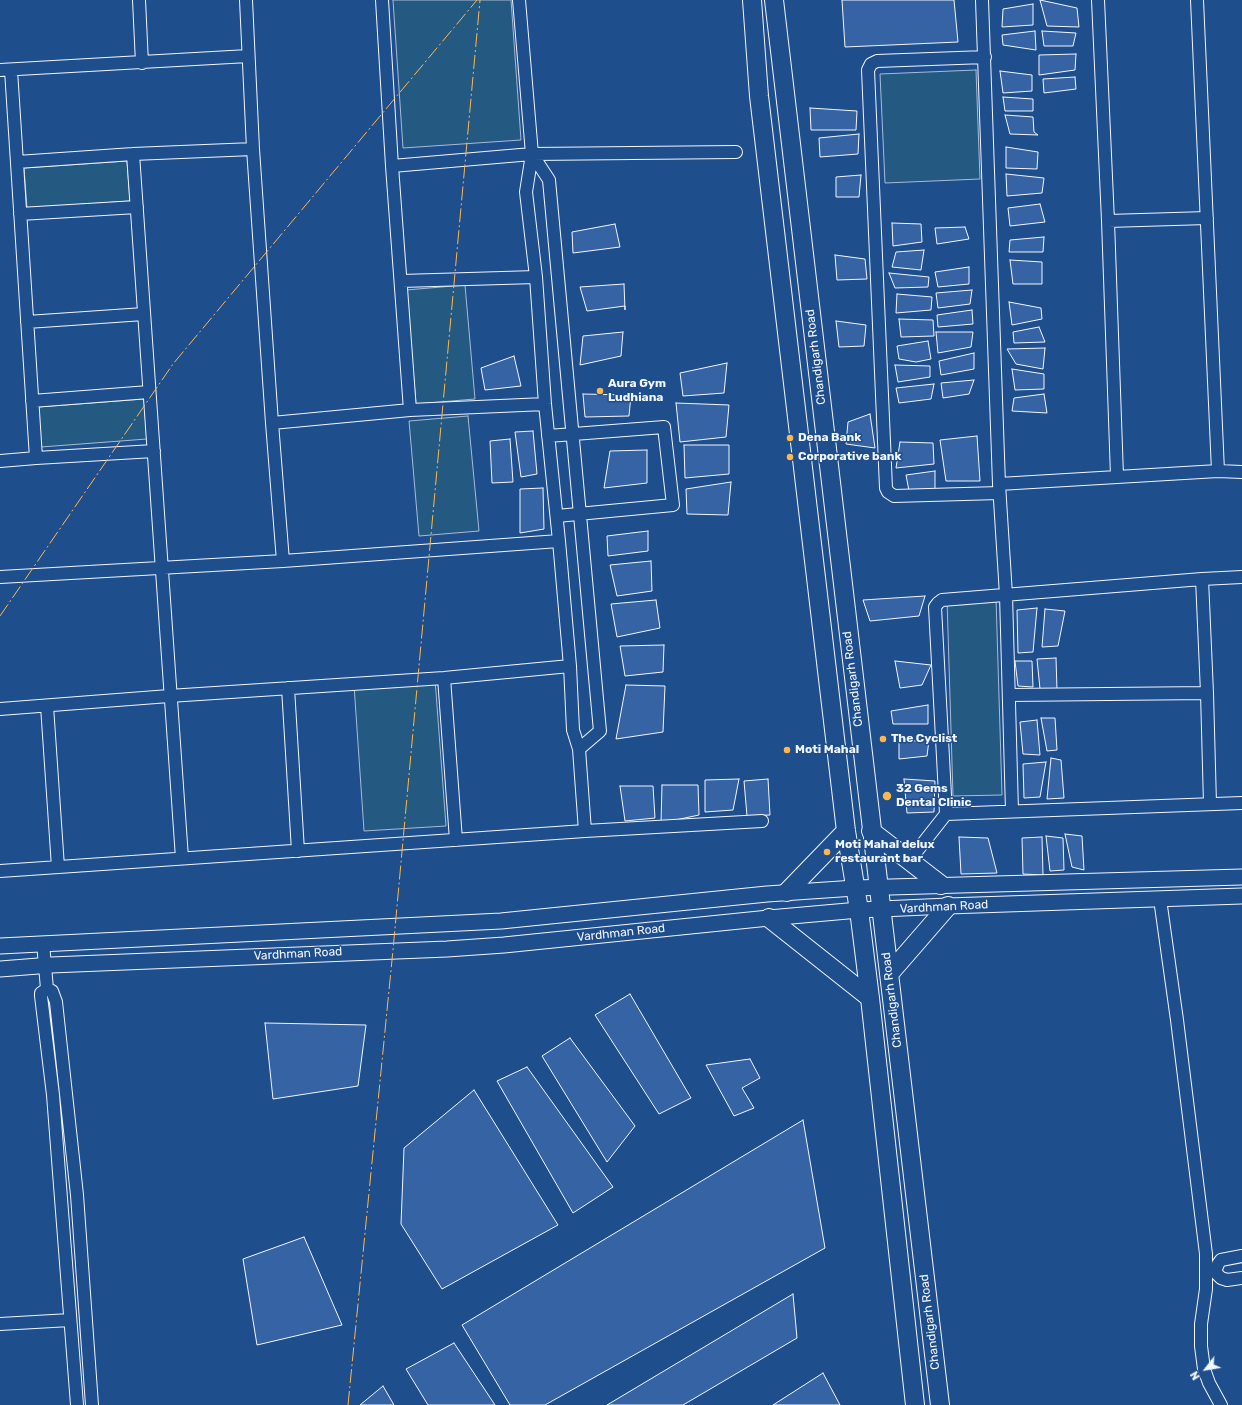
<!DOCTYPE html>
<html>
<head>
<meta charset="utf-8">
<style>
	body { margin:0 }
	#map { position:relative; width:1242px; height:1405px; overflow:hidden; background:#1f4e8c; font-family:Rubik,sans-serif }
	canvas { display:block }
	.north { position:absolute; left:1186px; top:1349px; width:40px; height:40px; -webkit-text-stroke:3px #1f4e8c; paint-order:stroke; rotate:239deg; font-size:11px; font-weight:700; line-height:16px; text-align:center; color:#f2f6ff }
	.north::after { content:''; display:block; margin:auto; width:14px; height:18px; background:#f2f6ff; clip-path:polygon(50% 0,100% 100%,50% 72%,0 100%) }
</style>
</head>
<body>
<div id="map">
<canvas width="1242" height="1405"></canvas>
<div class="north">N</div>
</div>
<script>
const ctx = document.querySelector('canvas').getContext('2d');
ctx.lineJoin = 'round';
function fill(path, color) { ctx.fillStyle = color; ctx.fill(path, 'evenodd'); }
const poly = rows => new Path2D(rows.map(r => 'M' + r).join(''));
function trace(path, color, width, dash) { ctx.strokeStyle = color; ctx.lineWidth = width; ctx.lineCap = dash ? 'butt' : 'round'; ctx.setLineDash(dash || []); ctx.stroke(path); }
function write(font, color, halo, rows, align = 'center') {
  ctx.font = font + ' Rubik,sans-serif'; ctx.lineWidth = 3; ctx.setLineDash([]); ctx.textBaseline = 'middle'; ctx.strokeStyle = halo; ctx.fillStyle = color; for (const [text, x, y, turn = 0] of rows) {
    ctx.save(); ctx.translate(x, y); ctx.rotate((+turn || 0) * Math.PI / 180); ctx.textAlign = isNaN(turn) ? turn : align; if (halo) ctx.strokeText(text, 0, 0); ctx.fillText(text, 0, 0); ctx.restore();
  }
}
const green = poly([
	[393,0,511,0,521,140,403,148,393,0],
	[976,70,980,179,885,183,880,74,976,70],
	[127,161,130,201,27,208,24,168,127,161],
	[465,285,475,399,416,404,406,290,465,285],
	[144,399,147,439,41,447,38,407,144,399],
	[468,416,479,531,419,536,409,421,468,416],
	[996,598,1002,795,953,796,947,599,996,598],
	[435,679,446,826,364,831,354,685,435,679]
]);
fill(green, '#245a82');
trace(green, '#a8bbd7', 1);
const building = poly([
	[842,0,954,0,958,42,845,47,842,0],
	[1040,0,1077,8,1079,27,1047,26,1040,0],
	[1033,4,1033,25,1002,27,1003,9,1033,4],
	[1035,31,1036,50,1003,45,1002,35,1035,31],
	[1042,31,1076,33,1073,46,1044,46,1042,31],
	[1076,54,1075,70,1039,75,1039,55,1076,54],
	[1000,71,1032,75,1032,91,1003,93,1000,71],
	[1075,77,1076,89,1044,93,1043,79,1075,77],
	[1003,97,1033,99,1033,111,1005,111,1003,97],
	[810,108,857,111,856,130,811,130,810,108],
	[1005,115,1033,117,1034,132,1038,135,1010,134,1005,115],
	[859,134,858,154,820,157,819,138,859,134],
	[1006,147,1038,152,1037,169,1006,168,1006,147],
	[1006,174,1044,178,1042,193,1007,196,1006,174],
	[861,175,859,197,836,197,836,177,861,175],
	[1040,204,1045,222,1010,226,1008,208,1040,204],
	[892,223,921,224,922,242,893,246,892,223],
	[615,224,620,247,573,253,572,232,615,224],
	[965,227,969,239,937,244,935,228,965,227],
	[1044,237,1043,252,1009,252,1010,240,1044,237],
	[924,250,921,270,892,267,896,252,924,250],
	[835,255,865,259,867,279,837,280,835,255],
	[1010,260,1042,262,1042,284,1013,284,1010,260],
	[969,267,969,284,938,287,935,272,969,267],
	[889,273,929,277,928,287,895,288,889,273],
	[624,284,625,310,625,306,587,311,580,287,624,284],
	[972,290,970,304,938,308,936,293,972,290],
	[897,294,932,297,931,310,896,313,897,294],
	[1009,302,1041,308,1042,319,1012,325,1009,302],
	[972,310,973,324,938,327,937,315,972,310],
	[899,319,933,320,934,336,901,337,899,319],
	[836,321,866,325,864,346,839,347,836,321],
	[1039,327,1045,342,1014,343,1013,332,1039,327],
	[623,332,621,356,580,365,583,336,623,332],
	[936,332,973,332,971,347,938,353,936,332],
	[928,341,931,359,916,362,899,359,897,346,928,341],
	[1045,348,1043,369,1016,364,1007,349,1045,348],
	[974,353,974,369,941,375,939,361,974,353],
	[514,356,521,386,485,390,481,368,514,356],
	[727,363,724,393,683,396,680,373,727,363],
	[895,365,930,366,930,377,898,382,895,365],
	[1012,369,1044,374,1044,389,1015,390,1012,369],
	[974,380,969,394,943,398,941,383,974,380],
	[934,384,931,399,899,403,896,388,934,384],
	[583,394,631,395,629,416,585,417,583,394],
	[1044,394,1047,413,1012,411,1014,398,1044,394],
	[676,403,729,405,726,437,680,442,676,403],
	[870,414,875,448,846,444,848,422,870,414],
	[533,431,537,474,521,477,515,432,533,431],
	[977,436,980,481,946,481,940,440,977,436],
	[510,439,513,482,492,483,490,441,510,439],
	[900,442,933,443,934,464,896,468,900,442],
	[684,445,729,445,729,474,685,478,684,445],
	[647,450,647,483,604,488,610,451,647,450],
	[935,471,935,489,909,491,906,475,935,471],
	[731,482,728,515,687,514,686,489,731,482],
	[543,488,544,529,520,533,520,489,543,488],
	[648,531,648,551,608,556,607,536,648,531],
	[651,561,652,591,617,596,610,565,651,561],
	[925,596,919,616,870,621,863,600,925,596],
	[656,600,660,628,617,637,611,604,656,600],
	[1037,608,1033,652,1018,653,1017,610,1037,608],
	[1045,609,1065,611,1058,646,1042,647,1045,609],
	[664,645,663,672,625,676,620,646,664,645],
	[1056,658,1057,690,1040,689,1037,659,1056,658],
	[895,661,931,665,922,685,900,688,895,661],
	[1015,661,1032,661,1033,687,1018,686,1015,661],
	[626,685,665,686,663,732,616,739,626,685],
	[928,705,928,724,893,724,891,711,928,705],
	[1041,718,1055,718,1057,750,1047,751,1041,718],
	[1037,720,1040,755,1023,754,1020,722,1037,720],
	[929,740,927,756,899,759,899,742,929,740],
	[1051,758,1061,760,1064,798,1047,799,1051,758],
	[1046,762,1040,797,1024,798,1023,764,1046,762],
	[739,779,733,810,705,812,705,780,739,779],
	[768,779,770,815,747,816,744,781,768,779],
	[904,779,935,781,934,812,907,813,904,779],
	[662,785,698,785,699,815,661,823,662,785],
	[620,786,653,786,655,818,625,821,620,786],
	[1065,834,1082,836,1084,870,1072,867,1065,834],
	[1046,836,1063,838,1064,870,1050,871,1046,836],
	[959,837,988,838,997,873,961,874,959,837],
	[1042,837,1043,875,1023,874,1022,838,1042,837],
	[630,994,691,1098,659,1114,595,1015,630,994],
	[265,1023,366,1025,358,1086,273,1099,265,1023],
	[570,1038,635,1126,607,1162,542,1056,570,1038],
	[750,1059,760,1078,742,1088,754,1108,734,1116,706,1065,750,1059],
	[527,1067,613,1187,573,1213,497,1081,527,1067],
	[474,1090,558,1225,442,1289,401,1224,404,1148,474,1090],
	[803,1120,825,1248,545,1405,510,1405,462,1325,803,1120],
	[304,1237,342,1325,257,1345,243,1259,304,1237],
	[793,1294,797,1338,683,1405,607,1405,793,1294],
	[454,1343,495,1405,428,1405,406,1369,454,1343],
	[823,1373,840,1405,773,1405,823,1373],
	[383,1386,394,1405,360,1405,383,1386]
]);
fill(building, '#3563a3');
trace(building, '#f2f6ff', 1);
const minor = poly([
	[139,0,142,63],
	[246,0,253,149,272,423,283,561],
	[382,0,392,166,410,410],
	[519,0,532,154,526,192,536,277,545,404,559,541,570,666,573,730,579,749,585,831],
	[982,0,999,484,1006,595,1012,811],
	[1098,0,1108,221,1117,476],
	[1197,0,1218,471],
	[985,57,877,61,871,64,868,70,886,488,888,492,894,496,999,493],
	[0,70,248,56],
	[11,70,36,458],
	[133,154,182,858],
	[532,154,549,180,600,731,579,749],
	[17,162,133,154,253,149],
	[392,166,532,154,736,152],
	[20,214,137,207],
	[1108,221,1207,218],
	[401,281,536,277],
	[27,322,144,314],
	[32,401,149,392],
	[272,423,410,410,545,404],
	[548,436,664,427,673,505,557,516],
	[0,461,36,458,154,451],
	[999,484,1218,471,1242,472],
	[0,577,283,561,559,541],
	[1202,579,1207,693,1210,804],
	[444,678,456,840],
	[288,688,298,851],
	[1009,695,1207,693],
	[47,706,58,867],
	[0,709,169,696,444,678,570,666],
	[946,814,1242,803],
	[909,861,946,814,935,607,938,603,942,600,1202,579,1242,577],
	[0,871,585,831,762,821],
	[1160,899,1177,1020,1206,1254,1206,1289,1201,1324,1201,1346,1204,1369,1209,1383,1221,1405],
	[43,943,47,989],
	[47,989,52,991,56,1002,77,1195,92,1405],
	[47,989,41,993,41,996,53,1095,77,1405],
	[1215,1272,1218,1264,1221,1260,1242,1256],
	[1215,1272,1221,1278,1227,1280,1242,1278],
	[0,1324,70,1320]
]);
const tertiary = poly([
	[0,946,501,921,767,894,855,888,1242,877],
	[0,969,51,965,447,949,504,945,769,918,859,910,948,906,1242,896]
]);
const primary = poly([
	[752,0,759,96,846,831,859,910,870,998,915,1405],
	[774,0,940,1405],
	[871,831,941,885],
	[787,892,846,831],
	[769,918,870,998],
	[889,974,948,906]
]);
trace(minor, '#f2f6ff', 14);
trace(tertiary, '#f2f6ff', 17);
trace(primary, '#f2f6ff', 20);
trace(minor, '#1f4e8c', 12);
trace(tertiary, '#1f4e8c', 15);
trace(primary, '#1f4e8c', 18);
trace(poly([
	[0,616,173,364,477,0],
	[348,1405,393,950,480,0]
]), '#ffb74d', 1, [14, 3, 2, 3]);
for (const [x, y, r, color] of [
	[600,391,4,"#ffb74d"],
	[790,438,4,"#ffb74d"],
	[790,457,4,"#ffb74d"],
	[883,739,4,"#ffb74d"],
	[787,750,4,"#ffb74d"],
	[887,796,5,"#ffb74d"],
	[827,852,4,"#ffb74d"]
]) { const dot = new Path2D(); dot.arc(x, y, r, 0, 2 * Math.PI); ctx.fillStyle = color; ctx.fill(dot); trace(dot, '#1f4e8c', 1.5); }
write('12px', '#f2f6ff', '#1f4e8c', [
	["Chandigarh Road",816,357,-97],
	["Chandigarh Road",853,679,-97],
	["Vardhman Road",944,907,-3],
	["Vardhman Road",621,933,-6],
	["Vardhman Road",298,954,-3],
	["Chandigarh Road",892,1000,-97],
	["Chandigarh Road",930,1322,-97]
]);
write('bold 12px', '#f2f6ff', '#1f4e8c', [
	["Aura Gym",608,384],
	["Ludhiana",608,398],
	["Dena Bank",798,438],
	["Corporative bank",798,457],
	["The Cyclist",891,739],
	["Moti Mahal",795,750],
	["32 Gems",896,789],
	["Dental Clinic",896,803],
	["Moti Mahal delux",835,845],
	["restaurant bar",835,859]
], 'left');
</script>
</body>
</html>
